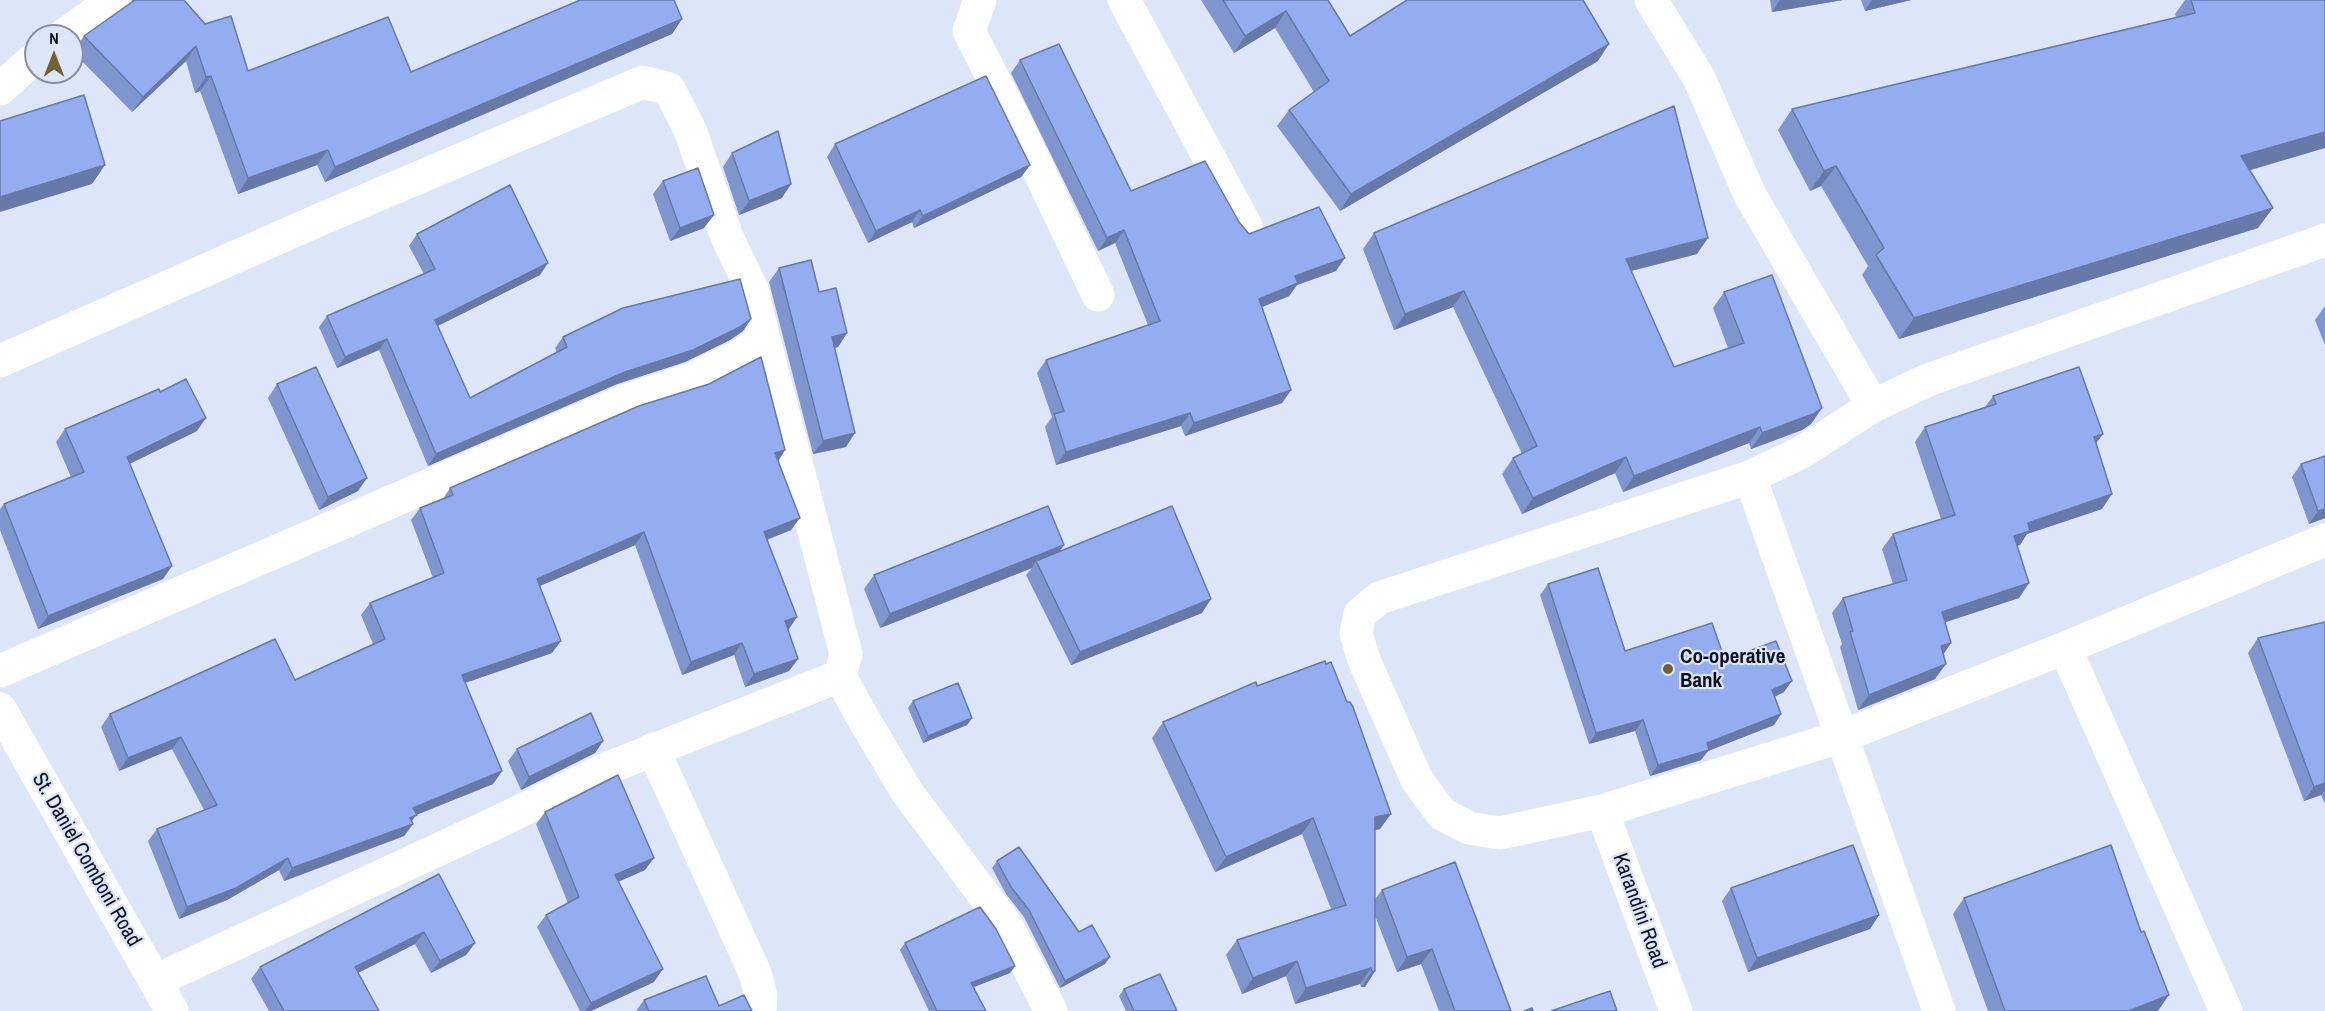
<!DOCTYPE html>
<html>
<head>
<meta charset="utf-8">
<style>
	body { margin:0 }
	#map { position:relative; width:2325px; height:1011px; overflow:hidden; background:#dde5f8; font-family:"Archivo Narrow",sans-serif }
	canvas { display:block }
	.north { position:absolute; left:24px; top:24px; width:60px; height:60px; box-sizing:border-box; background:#dde5f8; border:2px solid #888fa1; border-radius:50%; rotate:0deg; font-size:16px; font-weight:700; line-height:24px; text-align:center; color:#090f1e }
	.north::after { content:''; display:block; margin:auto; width:21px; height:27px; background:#756130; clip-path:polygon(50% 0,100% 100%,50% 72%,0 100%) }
</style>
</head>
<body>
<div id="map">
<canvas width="2325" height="1011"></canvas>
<div class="north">N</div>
</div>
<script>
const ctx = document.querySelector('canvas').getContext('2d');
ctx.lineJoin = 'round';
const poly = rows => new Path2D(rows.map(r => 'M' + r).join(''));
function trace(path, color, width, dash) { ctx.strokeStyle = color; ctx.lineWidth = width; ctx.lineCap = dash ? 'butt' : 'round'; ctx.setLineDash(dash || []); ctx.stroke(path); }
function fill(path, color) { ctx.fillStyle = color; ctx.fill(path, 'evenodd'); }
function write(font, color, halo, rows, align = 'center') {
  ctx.font = font + ' "Archivo Narrow",sans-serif'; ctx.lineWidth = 4.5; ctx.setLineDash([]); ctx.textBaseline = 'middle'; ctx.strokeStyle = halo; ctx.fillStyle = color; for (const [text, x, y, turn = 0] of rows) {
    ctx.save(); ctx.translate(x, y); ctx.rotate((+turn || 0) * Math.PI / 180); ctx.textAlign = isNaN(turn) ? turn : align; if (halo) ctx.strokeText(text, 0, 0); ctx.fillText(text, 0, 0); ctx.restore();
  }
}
trace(poly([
	[980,0,969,31,1019,129,1098,295],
	[1124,0,1246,226],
	[1651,0,1699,78,1750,195,1873,406],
	[63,36,113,0],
	[0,89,36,57],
	[2325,240,1928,380,1873,406,1802,452,1750,477,1379,598,1360,614,1356,633,1364,660,1417,780,1442,814,1469,828,1500,833,1602,811,1843,736,2065,648,2325,540],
	[764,339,846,654,840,676],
	[0,361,319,220,643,82,669,89,690,130,727,237,752,289,764,339,739,356,692,379,624,401,0,671],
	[1750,477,1939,1011],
	[2065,648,2226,1011],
	[0,709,172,1011],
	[653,749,755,973,761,996,760,1011],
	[1602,811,1676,1011],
	[155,981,500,821,603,770,840,676,860,713,907,792,1007,926,1051,1011]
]), '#fff', 33);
fill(poly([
	[132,0,184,0,248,71,411,72,682,19,672,34,325,182,317,165,238,194,200,91,195,93,186,61,132,112,73,52,84,36,131,3],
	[1201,0,1328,0,1350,36,1598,61,1340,211,1277,126,1289,110,1314,92,1275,28,1234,53],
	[1770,0,1843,0,1772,12],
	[1861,0,1911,0,1865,11],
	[2185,0,2325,0,2250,170,2258,228,1899,339,1862,275,1868,266,1821,186,1810,191,1778,130,1792,109,2176,17,2175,14],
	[1020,60,1131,191,1239,222,1249,234,1336,271,1297,285,1289,296,1262,307,1291,390,1282,403,1185,436,1181,426,1056,465,1045,427,1052,417,1037,373,1046,360,1148,325,1115,243,1098,251,1011,73],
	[835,144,1030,165,1021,177,914,228,912,222,868,243,827,157],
	[732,153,782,198,739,215,723,167],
	[663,181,704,228,670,241,653,194],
	[1374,233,1697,254,1631,271,1674,367,1728,348,1713,308,1724,292,1822,408,1811,424,1802,430,1751,449,1749,443,1623,492,1615,473,1522,514,1502,474,1513,458,1522,454,1453,307,1394,330,1363,249],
	[417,234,540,275,438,326,470,398,557,353,555,348,563,337,751,319,743,331,730,340,685,362,617,384,428,466,379,350,337,368,319,327,327,316,424,274,409,246],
	[779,268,819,292,847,333,838,347,835,348,846,447,813,454,769,282],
	[2325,306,2325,345,2315,320],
	[277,384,358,491,319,510,268,398],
	[160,392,197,431,129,464,163,579,38,629,0,530,0,509,4,504,71,477,56,442,65,429],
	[1993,396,2096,444,2102,509,2027,534,2020,545,2017,546,2029,583,2019,598,1945,622,1951,643,1943,654,1935,679,1858,710,1840,647,1842,644,1832,613,1843,598,1893,584,1882,549,1893,534,1941,519,1915,442,1925,427,1985,407],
	[785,450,778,461,791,530,767,540,789,629,788,629,798,659,789,671,745,687,734,655,682,675,635,545,540,586,552,653,465,683,502,771,493,784,416,815,412,821,413,824,404,836,284,881,279,870,227,900,179,919,148,841,157,829,204,810,172,749,119,771,101,727,110,714,295,680,373,644,361,615,370,603,433,578,411,520,420,508,443,499,450,488],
	[2301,464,2325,518,2309,524,2292,477],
	[1059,552,1202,613,1071,665,1026,575,1032,568,880,628,864,589,874,575],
	[1548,584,1625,651,1725,660,1784,692,1775,697,1781,714,1774,725,1708,751,1701,760,1650,776,1635,731,1589,744,1540,595],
	[2325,622,2325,804,2321,795,2304,801,2248,653,2258,638],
	[1257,686,1380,829,1375,830,1375,899,1382,890,1511,1011,1439,1011,1421,964,1397,972,1375,916,1375,971,1365,987,1361,987,1360,984,1295,1004,1286,976,1242,994,1226,955,1237,940,1331,909,1302,834,1215,872,1152,738,1163,722],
	[913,701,972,718,967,725,923,743,908,708],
	[603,741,595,753,521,790,508,761,517,749],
	[545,812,645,870,618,882,654,982,591,1011,580,1011,537,927,546,915,568,903,536,824],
	[997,861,1079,932,1105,964,1060,988,1024,917,1006,894,992,868],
	[439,874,475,943,466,955,431,973,415,944,358,973,379,1011,269,1011,251,979,260,967],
	[1731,888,1879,915,1870,929,1748,972,1722,901],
	[1964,898,2158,1011,1988,1011,1953,914],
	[905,943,1015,966,1010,973,974,987,986,1011,929,1011,900,950],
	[1124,989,1177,1011,1126,1011,1119,996],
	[644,1000,719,1006,752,1011,636,1011]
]), '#7e95ce');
fill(poly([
	[1780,0,1843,0,1772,12],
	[1872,0,1911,0,1865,11],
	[1286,11,1275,28,1234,53,1245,36],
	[682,19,672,34,325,182,335,167],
	[1609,44,1598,61,1340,211,1351,194],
	[196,46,186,61,132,112,143,97],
	[211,76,200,91,195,93,206,77],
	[2325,132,2325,148,2227,177,2241,156],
	[328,150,317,165,238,194,248,178],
	[105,165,92,184,0,212,0,197],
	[1030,165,1021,177,914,228,923,216],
	[1836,166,1821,186,1810,191,1824,171],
	[791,184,782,198,739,215,749,201],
	[2273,208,2258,228,1899,339,1914,318],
	[920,210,912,222,868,243,876,231],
	[714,215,704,228,670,241,680,228],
	[1124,230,1115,243,1098,251,1107,238],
	[1708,238,1697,254,1615,275,1626,259],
	[1345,258,1336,271,1297,285,1289,296,1250,312,1259,299,1295,276],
	[548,263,540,275,427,331,435,320],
	[1464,291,1453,307,1394,330,1405,314],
	[751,319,743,331,730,340,685,362,617,384,428,466,436,454,625,372],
	[847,333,838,347,823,351,832,337],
	[387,339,379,350,337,368,345,357],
	[1291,390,1282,403,1185,436,1194,423],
	[1822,408,1811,424,1802,430,1751,449,1762,433],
	[1190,413,1181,426,1056,465,1066,452],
	[206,418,197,431,117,470,127,457],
	[1760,427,1749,443,1623,492,1634,476],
	[855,433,846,447,813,454,823,441],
	[2103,434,2092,449,2094,437],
	[785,450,777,463,775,453],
	[1626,457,1615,473,1522,514,1533,498],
	[367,478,358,491,319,510,328,497],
	[2112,494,2102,509,2027,534,2020,545,2003,551,2014,536,2028,523],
	[2325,509,2325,518,2309,524,2318,511],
	[800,518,791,530,755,544,764,532],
	[644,532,635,545,528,591,537,579],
	[1064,545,1055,558,1036,561,1032,568,880,628,890,614],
	[172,566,163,579,38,629,48,616],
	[2029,583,2019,598,1931,627,1942,612],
	[1211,599,1202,613,1071,665,1080,652],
	[797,617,789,629,776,634,785,621],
	[561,641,552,653,453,687,462,675],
	[742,643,734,655,682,675,691,662],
	[1951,643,1941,658,1941,646],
	[798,659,789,671,745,687,754,674],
	[1946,664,1935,679,1858,710,1869,695],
	[1792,681,1784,692,1764,701,1772,690],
	[1781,714,1774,725,1708,751,1701,760,1650,776,1658,765,1707,743],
	[972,718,967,725,923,743,928,736],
	[1643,720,1635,731,1589,744,1596,733],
	[181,737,172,749,119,771,128,758],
	[603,741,595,753,521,790,529,777],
	[502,771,493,784,416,815,409,825,413,824,404,836,284,881,292,868,413,808],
	[2325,783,2325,790,2321,795,2304,801,2314,787],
	[1391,814,1380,829,1365,832,1375,817],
	[1313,818,1302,834,1215,872,1226,857],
	[288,858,279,870,227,900,179,919,187,907],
	[654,858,645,870,606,887,615,875],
	[1879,915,1870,929,1748,972,1757,958],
	[424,932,415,944,346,979,355,967],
	[475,943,466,955,431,973,440,961],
	[1432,949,1421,964,1397,972,1407,957],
	[1110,957,1105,964,1060,988,1065,981],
	[1297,961,1286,976,1242,994,1253,978],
	[1015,966,1010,973,966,990,971,983],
	[1371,968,1360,984,1295,1004,1306,988],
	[663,969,654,982,591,1011,585,1011,591,1003],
	[1375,971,1365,987,1361,987,1372,972],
	[2169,995,2158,1011,2129,1011]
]), '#6779a8');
const building = poly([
	[135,0,184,0,205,24,231,16,248,71,388,17,411,72,580,0,674,0,682,19,335,167,328,150,248,178,211,76,206,77,196,46,143,97,84,36,135,0],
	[1223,0,1328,0,1350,36,1407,0,1583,0,1609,44,1351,194,1289,110,1329,81,1286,11,1245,36,1223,0],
	[2191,0,2325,0,2325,132,2241,156,2273,208,1914,318,1876,255,1884,248,1836,166,1824,171,1792,109,2195,13,2191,0],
	[1059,44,1131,191,1205,161,1239,222,1249,234,1319,207,1345,258,1295,276,1298,283,1259,299,1291,390,1194,423,1190,413,1066,452,1054,414,1064,411,1046,360,1160,321,1124,230,1107,238,1020,60,1059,44],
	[986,76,1030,165,923,216,920,210,876,231,835,144,986,76],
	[84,95,105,165,0,197,0,121,84,95],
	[1674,106,1708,238,1626,259,1674,367,1744,343,1724,292,1772,275,1822,408,1813,414,1762,433,1760,427,1634,476,1626,457,1533,498,1513,458,1537,446,1464,291,1405,314,1374,233,1674,106],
	[778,131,791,184,749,201,732,153,778,131],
	[698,168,714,215,680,228,663,181,698,168],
	[510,185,548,263,435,320,470,398,567,347,563,337,623,308,740,279,751,319,738,328,693,350,625,372,436,454,387,339,345,357,327,316,435,269,417,234,510,185],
	[811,260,819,292,836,288,847,333,832,337,855,433,823,441,779,268,811,260],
	[761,357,785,450,775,453,800,518,764,532,797,617,785,621,798,659,754,674,742,643,691,662,644,532,537,579,561,641,462,675,502,771,413,808,417,815,410,818,413,824,292,868,288,858,236,888,187,907,157,829,217,805,181,737,128,758,110,714,275,639,295,680,385,639,370,603,444,573,420,508,453,495,450,488,639,406,709,384,761,357],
	[316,367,367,478,328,497,277,384,316,367],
	[2079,367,2103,434,2094,437,2112,494,2028,523,2030,531,2014,536,2029,583,1942,612,1951,643,1941,646,1946,664,1869,695,1850,632,1853,631,1843,598,1907,580,1893,534,1955,515,1925,427,1996,404,1993,396,2079,367],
	[186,379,206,418,127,457,172,566,48,616,4,504,84,472,65,429,159,389,160,392,186,379],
	[2325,456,2325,509,2318,511,2301,464,2325,456],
	[1048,506,1064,545,890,614,874,575,1048,506],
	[1172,506,1211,599,1080,652,1036,561,1172,506],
	[1598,568,1625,651,1712,623,1725,660,1776,641,1792,681,1772,690,1781,714,1707,743,1709,750,1658,765,1643,720,1596,733,1548,584,1598,568],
	[2325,622,2325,783,2314,787,2258,638,2325,622],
	[1325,661,1326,664,1331,662,1347,702,1350,702,1353,707,1391,814,1375,817,1375,971,1372,972,1371,968,1306,988,1297,961,1253,978,1237,940,1346,905,1313,818,1226,857,1163,722,1256,682,1257,686,1325,661],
	[958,683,972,718,928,736,913,701,958,683],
	[591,713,603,741,529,777,517,749,591,713],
	[618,775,654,858,615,875,663,969,591,1003,546,915,579,897,545,812,618,775],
	[1853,845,1879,915,1757,958,1731,888,1853,845],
	[2111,845,2141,932,2144,931,2169,995,2129,1011,2005,1011,1964,898,2111,845],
	[1019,847,1079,932,1092,925,1110,957,1065,981,1029,910,1011,887,997,861,1019,847],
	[1455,862,1511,1011,1455,1011,1432,949,1407,957,1382,890,1455,862],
	[439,874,475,943,440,961,424,932,355,967,379,1011,284,1011,260,967,439,874],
	[980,907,996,929,1015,966,971,983,986,1011,937,1011,905,943,980,907],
	[1160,974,1177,1011,1134,1011,1124,989,1160,974],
	[706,976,719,1006,744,995,752,1011,649,1011,644,1000,706,976],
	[1610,991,1617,1011,1551,1011,1610,991],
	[1532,1008,1533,1011,1524,1011,1532,1008]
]);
fill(building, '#93adf0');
trace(building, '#6779a8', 1.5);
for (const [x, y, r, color] of [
	[1668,669,6,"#756130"]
]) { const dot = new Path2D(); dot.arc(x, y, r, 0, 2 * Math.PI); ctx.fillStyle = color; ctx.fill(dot); trace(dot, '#dde5f8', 2); }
write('bold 21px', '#090f1e', '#dde5f8', [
	["Co-operative",1680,657],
	["Bank",1680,681]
], 'left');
write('21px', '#090f1e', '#dde5f8', [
	["St. Daniel Comboni Road",86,860,60],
	["Karandini Road",1639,911,70]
]);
</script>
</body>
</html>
